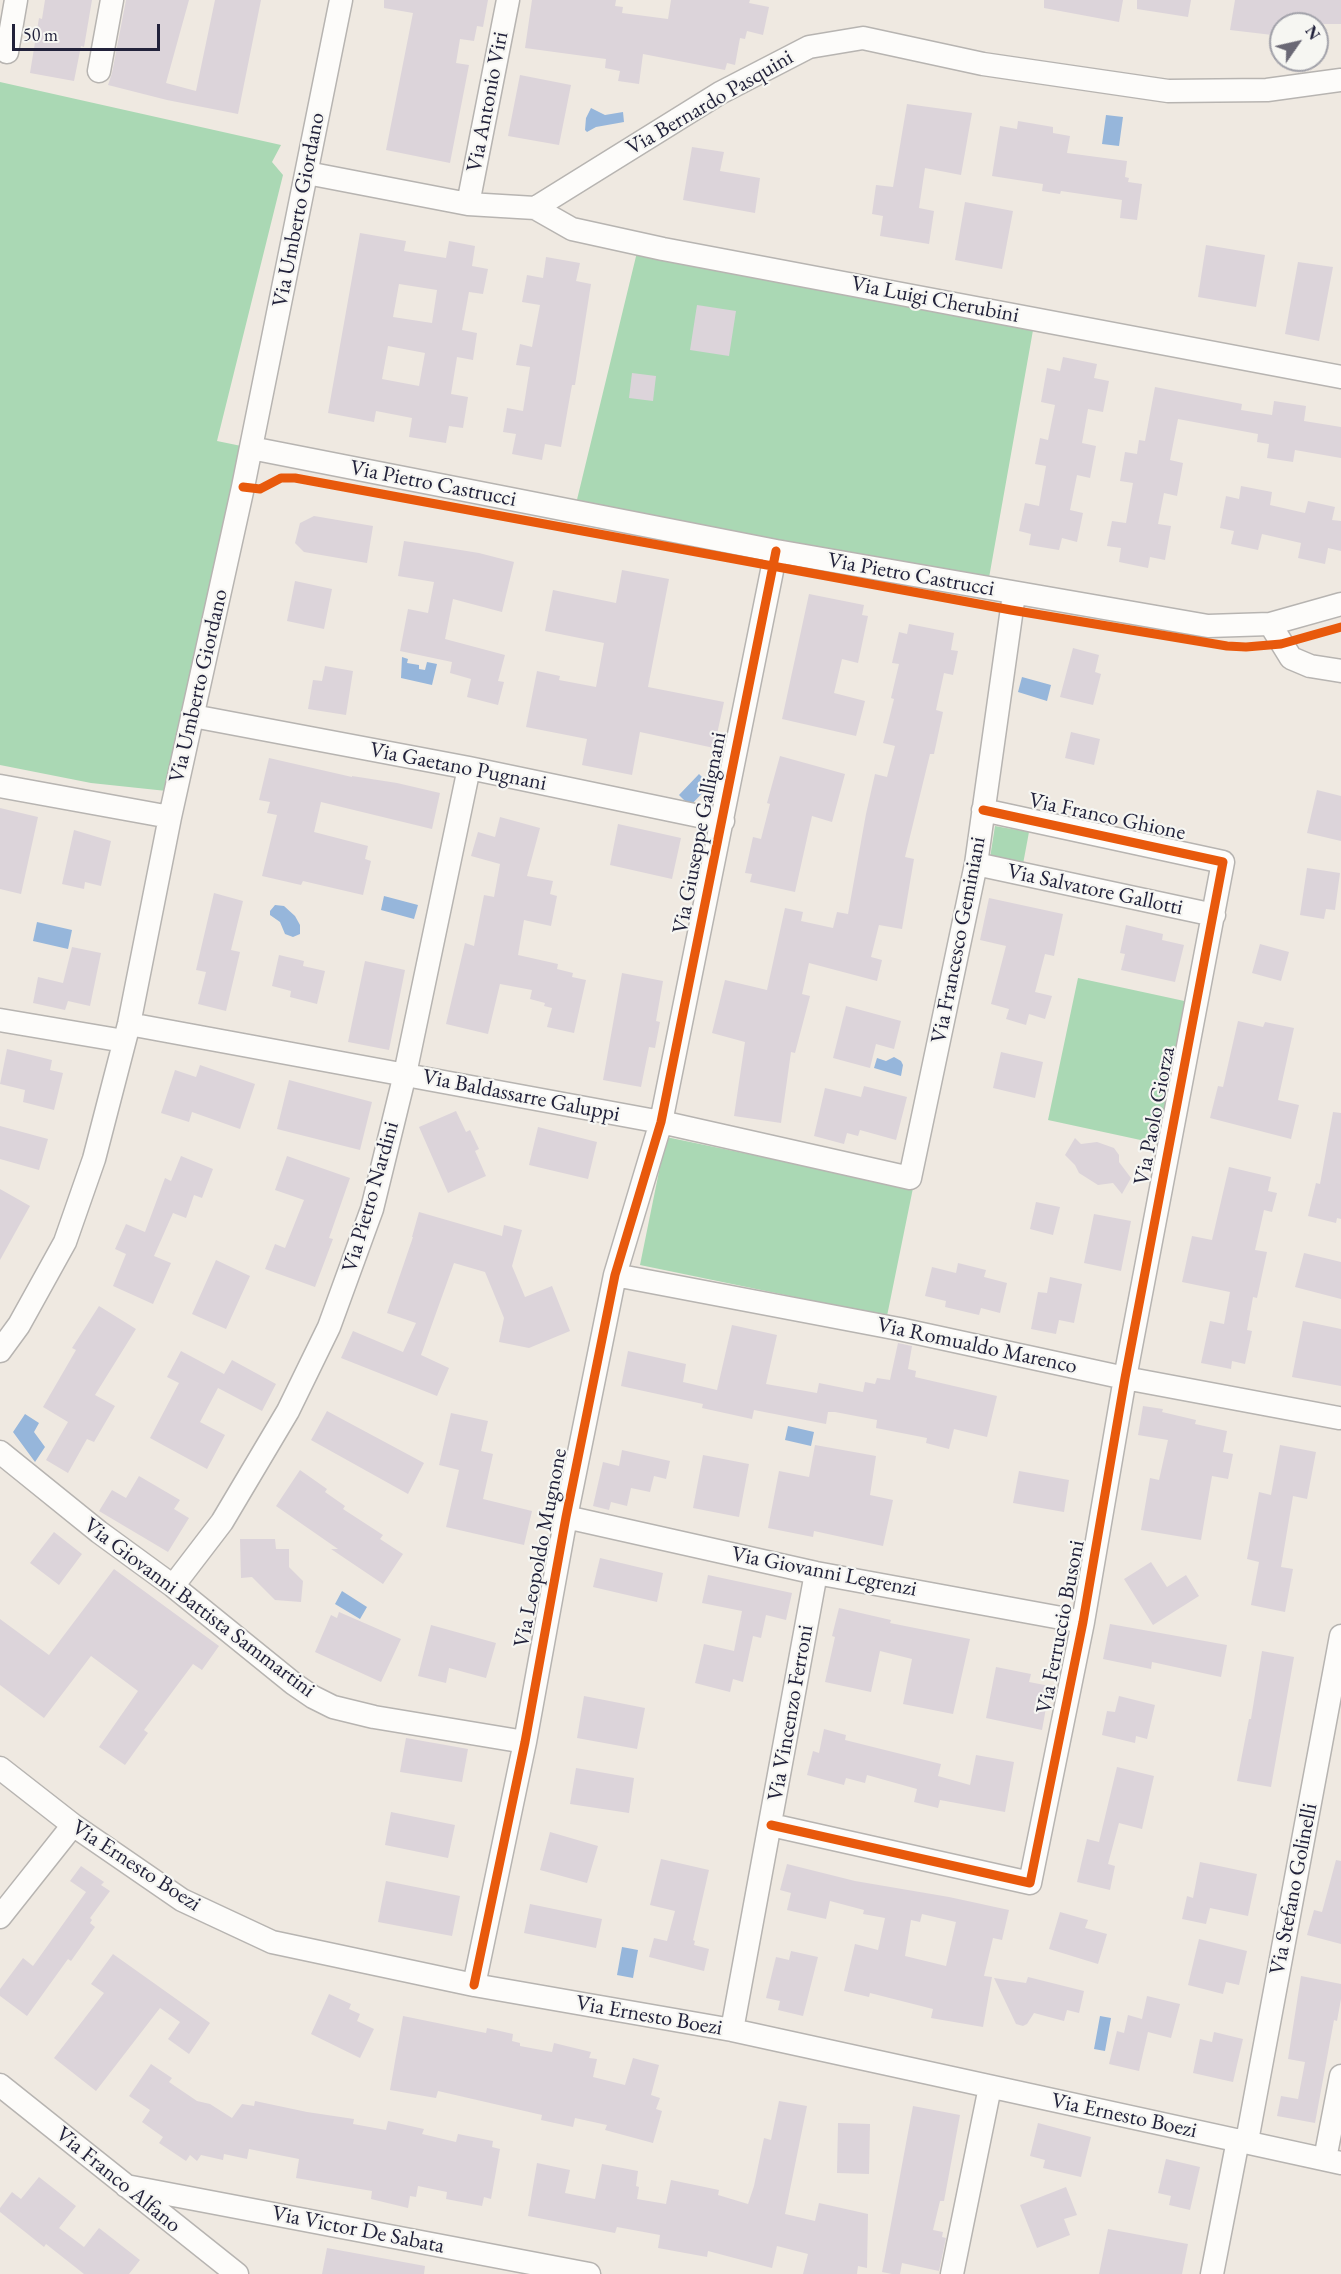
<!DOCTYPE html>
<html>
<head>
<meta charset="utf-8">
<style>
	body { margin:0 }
	#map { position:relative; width:1341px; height:2274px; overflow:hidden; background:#efe9e1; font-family:"EB Garamond",serif }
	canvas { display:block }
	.north { position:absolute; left:1269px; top:12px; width:60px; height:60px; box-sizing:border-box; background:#f6f6f2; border:2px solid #a1a1a9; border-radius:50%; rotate:56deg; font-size:16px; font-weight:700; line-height:24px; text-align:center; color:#22223b }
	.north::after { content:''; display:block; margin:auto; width:21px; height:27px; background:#6a6875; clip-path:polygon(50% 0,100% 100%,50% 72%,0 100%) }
	.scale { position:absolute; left:12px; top:24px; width:148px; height:27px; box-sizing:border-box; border:3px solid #22223b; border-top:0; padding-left:8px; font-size:18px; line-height:21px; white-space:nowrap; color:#22223b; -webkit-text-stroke:4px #f6f6f2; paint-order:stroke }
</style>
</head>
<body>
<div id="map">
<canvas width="1341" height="2274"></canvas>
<div class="north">N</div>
<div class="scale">50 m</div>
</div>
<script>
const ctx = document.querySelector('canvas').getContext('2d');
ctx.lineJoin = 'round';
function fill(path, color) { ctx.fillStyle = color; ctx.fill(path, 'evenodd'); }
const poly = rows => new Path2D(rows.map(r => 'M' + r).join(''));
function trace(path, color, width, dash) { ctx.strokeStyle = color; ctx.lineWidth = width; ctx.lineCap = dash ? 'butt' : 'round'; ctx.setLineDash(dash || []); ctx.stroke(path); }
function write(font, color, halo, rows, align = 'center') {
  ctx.font = font + ' "EB Garamond",serif'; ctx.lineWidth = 4.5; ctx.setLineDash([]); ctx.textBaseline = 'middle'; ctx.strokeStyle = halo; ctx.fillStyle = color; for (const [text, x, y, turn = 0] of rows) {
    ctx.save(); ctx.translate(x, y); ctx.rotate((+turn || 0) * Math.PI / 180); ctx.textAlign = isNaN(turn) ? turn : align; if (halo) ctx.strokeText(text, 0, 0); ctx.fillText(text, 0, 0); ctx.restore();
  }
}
fill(poly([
	[0,82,281,145,272,162,283,175,217,441,251,448,176,792,91,783,0,765],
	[639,244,1035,319,987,589,574,512],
	[995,826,1029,832,1023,864,990,858],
	[1078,978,1189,1002,1159,1144,1048,1120],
	[666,1137,913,1188,887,1316,640,1265]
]), '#aad8b4');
fill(poly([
	[591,108,605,115,623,112,624,122,596,127,587,132,585,130,586,118],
	[1106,115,1123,117,1119,146,1102,144],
	[402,657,408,659,407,663,419,665,419,669,425,670,427,662,437,664,432,685,401,678],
	[1022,677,1051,685,1047,701,1018,692],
	[699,774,710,785,690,806,679,795],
	[384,896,418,905,414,919,381,910],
	[275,905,284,906,295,916,300,925,300,934,293,937,285,934,280,922,270,915,270,911],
	[37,922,72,930,68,949,33,941],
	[894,1057,901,1061,903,1065,901,1076,874,1068,877,1058,886,1061],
	[25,1414,39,1423,34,1432,45,1447,35,1462,13,1432],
	[788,1426,814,1432,811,1446,785,1440],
	[342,1591,367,1607,360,1619,335,1604],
	[622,1947,638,1950,633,1978,617,1975],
	[1100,2016,1111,2018,1105,2051,1094,2049]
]), '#96b6db');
fill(poly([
	[45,0,92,0,84,47,81,46,74,81,30,73,39,18,42,19],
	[126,0,189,0,166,83,196,91,215,0,261,0,238,114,167,100,108,85,112,73],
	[384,0,488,0,483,27,477,26,474,41,460,39,456,63,469,65,450,163,386,150,413,13,384,8],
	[532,0,616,0,615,6,623,7,622,13,668,19,671,0,750,0,749,3,769,7,763,35,747,31,745,39,740,38,735,65,727,63,725,70,643,54,639,84,618,81,620,71,605,68,606,59,525,48],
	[1044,0,1123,0,1119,22,1044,8],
	[1137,0,1191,0,1188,17,1137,9],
	[1235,0,1341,0,1341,24,1281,24,1281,36,1230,30],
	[520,75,571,85,559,145,508,136],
	[907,104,972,113,961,175,925,168,919,208,934,211,929,244,880,236,883,216,872,214,876,185,893,187],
	[1018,121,1053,127,1053,133,1070,136,1067,153,1127,161,1125,177,1129,178,1128,182,1142,184,1137,220,1120,218,1122,200,1061,191,1060,194,1042,191,1043,184,992,176,1000,126,1017,129],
	[692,147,724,152,720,171,760,178,755,213,683,200],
	[965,202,1013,211,1002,269,955,260],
	[360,233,406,241,404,251,446,258,449,241,475,246,472,266,488,269,483,294,469,292,462,330,477,333,473,360,457,357,451,394,468,397,463,428,449,426,446,443,409,437,412,418,376,411,374,422,328,413],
	[399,284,437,290,432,323,393,317],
	[388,346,425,353,419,386,382,379],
	[1206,245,1265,255,1256,307,1198,297],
	[546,257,580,263,576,281,591,284,575,385,572,385,561,447,545,444,542,460,512,454,516,434,503,432,507,408,523,411,530,367,516,365,520,344,532,347,540,305,522,302,527,275,543,278],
	[1298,262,1333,267,1319,341,1285,334],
	[697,305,736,311,729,356,690,350],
	[1063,357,1097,364,1094,378,1109,381,1103,412,1088,409,1082,443,1096,446,1090,478,1077,475,1070,510,1083,513,1077,542,1062,538,1059,550,1029,545,1031,534,1019,531,1025,503,1039,506,1046,466,1035,464,1040,438,1048,440,1055,405,1041,402,1047,368,1060,371],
	[632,373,656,376,653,401,629,398],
	[1155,387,1242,404,1241,410,1272,415,1274,401,1306,406,1304,421,1341,427,1341,458,1295,450,1293,462,1267,458,1269,444,1257,442,1258,434,1178,419,1170,460,1183,463,1177,496,1164,493,1158,524,1171,526,1165,560,1150,557,1148,568,1119,562,1121,548,1107,546,1112,521,1126,523,1133,483,1120,481,1125,452,1137,454,1139,440,1145,441],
	[1241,486,1272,492,1270,505,1305,513,1308,501,1335,507,1332,520,1341,521,1341,551,1328,548,1325,564,1298,558,1301,543,1262,534,1258,550,1231,544,1234,531,1220,528,1226,496,1239,499],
	[314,516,373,526,367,563,304,552,295,543,300,523],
	[404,541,479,553,514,562,502,612,453,599,445,639,505,655,498,681,504,682,498,705,467,697,471,679,450,673,452,662,400,651,408,609,428,613,434,582,398,576],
	[622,570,669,579,648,687,724,702,714,748,640,732,632,775,582,765,587,739,526,727,537,671,560,676,559,680,596,687,604,643,545,631,553,590,616,603],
	[295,581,332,589,324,629,287,621],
	[809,594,864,605,862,615,868,616,858,663,842,659,834,693,865,701,856,736,782,719],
	[909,624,954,633,951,650,958,651,953,675,944,673,936,710,943,712,934,754,930,754,905,857,914,859,902,929,879,925,871,957,882,960,877,981,809,963,802,994,810,996,795,1053,791,1052,781,1123,734,1116,745,1042,712,1033,725,980,767,990,785,908,803,912,801,921,833,928,837,912,848,914,866,814,875,774,887,777,895,746,883,743,894,699,891,698,899,664,892,663,899,632,907,634],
	[1073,648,1099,655,1095,672,1101,674,1093,705,1060,697],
	[325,666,353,671,346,715,308,709,313,680,322,681],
	[1071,732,1100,739,1094,765,1065,758],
	[780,756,845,774,832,822,812,816,795,892,750,882,752,874,745,873,753,837,761,839,770,804,767,803],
	[269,758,352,777,352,776,397,783,440,793,432,829,321,802,314,832,368,846,365,859,371,861,363,895,303,881,301,885,262,876,277,815,267,813,270,802,259,800],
	[1317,790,1341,796,1341,841,1307,833],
	[0,808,38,817,21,894,0,889],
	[500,817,540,828,527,876,553,881,550,894,557,896,551,926,524,920,518,955,558,964,557,969,573,973,572,977,586,980,574,1033,547,1027,552,1008,544,1006,545,1003,530,999,532,990,500,984,488,1034,446,1024,465,943,474,946,484,895,494,897,500,864,471,856,478,832,495,837],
	[618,824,681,838,672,879,610,865],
	[74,830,111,841,101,886,85,882,84,889,62,884],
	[1307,868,1340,873,1335,910,1326,909,1324,919,1300,915],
	[214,893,243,901,231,950,240,952,226,1011,198,1004,206,972,196,970],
	[989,898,1063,914,1054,956,1045,954,1035,992,1052,996,1045,1019,1029,1014,1026,1025,1006,1019,1009,1009,991,1004,1006,946,980,940],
	[1126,925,1163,934,1162,940,1184,945,1175,982,1121,970,1125,954,1120,953],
	[1260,944,1289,952,1281,981,1252,973],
	[72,947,101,953,90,1006,68,1001,65,1010,33,1003,38,977,63,983],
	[279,955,304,961,303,966,325,971,317,1004,290,997,291,991,272,986],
	[365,961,405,970,389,1050,348,1042],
	[622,973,663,981,656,1021,660,1022,655,1048,649,1047,641,1087,603,1080],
	[846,1006,901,1021,894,1049,876,1044,870,1068,833,1058],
	[1238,1021,1263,1027,1265,1022,1294,1028,1278,1100,1299,1105,1291,1139,1210,1118,1218,1086,1223,1087],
	[7,1049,52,1060,50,1070,63,1073,54,1110,23,1102,25,1090,0,1084],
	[1001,1052,1043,1062,1035,1098,993,1088],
	[200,1065,255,1084,240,1129,192,1112,189,1122,161,1113,175,1070,196,1077],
	[289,1080,372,1102,360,1150,277,1129],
	[864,1086,907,1097,896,1140,860,1130,858,1136,847,1133,844,1144,814,1136,825,1088,861,1097],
	[456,1111,466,1132,470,1130,479,1149,475,1151,486,1176,448,1193,419,1127],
	[1333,1112,1341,1113,1341,1219,1337,1218,1336,1223,1308,1216,1316,1183,1320,1184],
	[0,1126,48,1139,39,1170,0,1159],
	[538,1127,597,1142,588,1179,529,1165],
	[1075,1138,1081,1144,1097,1142,1114,1148,1119,1155,1119,1162,1131,1178,1122,1194,1113,1183,1098,1185,1079,1173,1075,1165,1065,1155],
	[181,1156,213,1169,202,1198,194,1195,186,1218,173,1213,154,1256,171,1263,153,1304,113,1286,126,1254,115,1249,126,1224,145,1232,165,1178,171,1181],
	[287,1156,350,1178,329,1238,333,1239,315,1287,265,1269,275,1244,285,1248,304,1200,275,1190],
	[1229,1167,1271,1177,1268,1191,1277,1193,1272,1212,1264,1210,1255,1250,1267,1252,1257,1298,1253,1297,1247,1330,1252,1331,1245,1364,1232,1361,1231,1369,1201,1363,1210,1321,1224,1324,1230,1292,1182,1282,1192,1236,1212,1240],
	[0,1189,30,1206,0,1260],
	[1036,1202,1060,1207,1053,1235,1030,1229],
	[419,1212,502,1236,504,1225,522,1230,512,1266,525,1297,552,1286,570,1331,529,1348,499,1342,504,1318,485,1272,454,1263,421,1355,449,1368,437,1396,341,1358,353,1331,403,1352,416,1323,387,1313,413,1237,412,1237],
	[1094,1214,1131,1221,1121,1271,1084,1263],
	[1304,1253,1341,1262,1341,1299,1295,1287],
	[216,1260,250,1276,226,1329,192,1314],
	[958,1263,986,1270,984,1277,1007,1283,1000,1313,981,1308,979,1315,945,1307,946,1301,925,1296,932,1267,956,1273],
	[1050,1277,1082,1284,1074,1323,1059,1320,1056,1334,1031,1329,1038,1292,1047,1293],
	[99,1306,136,1329,95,1395,115,1406,94,1442,87,1439,68,1473,46,1460,68,1422,43,1407,76,1350,72,1348],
	[1303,1321,1341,1329,1341,1386,1292,1377],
	[732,1325,777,1335,766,1384,817,1393,819,1383,863,1392,865,1382,875,1384,877,1378,890,1380,898,1343,912,1346,908,1369,916,1371,915,1377,997,1396,987,1437,954,1429,949,1449,926,1443,927,1438,876,1428,877,1420,835,1412,828,1412,826,1424,754,1410,752,1419,702,1408,703,1404,621,1386,628,1351,686,1364,683,1382,717,1390],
	[181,1351,224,1374,232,1360,276,1384,262,1411,218,1388,200,1422,225,1435,207,1469,150,1438,179,1383,167,1377],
	[1143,1406,1163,1409,1162,1412,1196,1420,1195,1424,1227,1431,1223,1452,1233,1454,1228,1479,1212,1476,1201,1540,1141,1530,1150,1478,1159,1480,1168,1440,1138,1435],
	[327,1411,424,1463,408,1494,311,1440],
	[451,1413,488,1421,481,1451,493,1454,483,1499,532,1511,524,1545,446,1527,459,1470,439,1465],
	[815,1445,876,1456,870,1495,893,1500,883,1546,814,1531,813,1537,768,1528,779,1471,809,1477],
	[1280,1445,1316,1452,1307,1499,1293,1496,1281,1567,1293,1569,1285,1612,1251,1605,1259,1562,1247,1559,1259,1492,1271,1495],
	[622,1450,670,1461,666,1479,654,1476,650,1492,631,1488,627,1506,611,1502,609,1510,593,1506,603,1462,619,1466],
	[703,1455,749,1464,739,1517,693,1508],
	[300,1470,327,1489,325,1492,345,1506,343,1509,383,1535,380,1539,403,1554,383,1584,331,1549,338,1549,276,1506],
	[1019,1471,1069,1480,1064,1512,1013,1503],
	[139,1476,180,1500,174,1509,189,1518,168,1552,99,1511,112,1490,126,1498],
	[54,1532,82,1554,59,1585,30,1563],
	[240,1539,275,1539,276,1549,289,1549,289,1567,303,1581,301,1602,275,1600,252,1577,241,1578],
	[600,1558,663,1573,657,1602,593,1587],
	[1151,1562,1167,1587,1186,1575,1199,1596,1153,1625,1124,1579],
	[114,1569,219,1646,202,1670,193,1664,144,1730,148,1733,125,1765,99,1747,138,1691,91,1656,44,1718,0,1685,0,1619,49,1655],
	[708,1575,792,1593,786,1620,766,1615,761,1638,753,1636,743,1682,733,1679,730,1692,695,1683,704,1644,734,1651,742,1611,702,1603],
	[839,1608,891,1620,890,1623,970,1639,953,1714,903,1704,912,1659,880,1651,871,1692,825,1682,835,1637,832,1636],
	[339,1612,401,1639,381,1682,315,1652,331,1615,337,1618],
	[1110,1624,1227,1645,1221,1677,1152,1662,1151,1669,1103,1659],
	[431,1625,496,1643,486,1678,449,1668,446,1683,418,1676],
	[1262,1651,1294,1657,1271,1787,1237,1781,1249,1719,1251,1719],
	[996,1667,1031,1674,1029,1682,1050,1686,1042,1730,986,1718],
	[584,1696,645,1708,637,1749,577,1738],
	[1119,1696,1155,1705,1147,1739,1136,1736,1135,1743,1102,1735,1107,1711,1115,1712],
	[824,1729,846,1735,845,1740,941,1764,938,1776,970,1785,976,1755,1014,1762,1005,1812,940,1800,938,1808,914,1802,917,1789,867,1775,865,1783,846,1778,844,1785,807,1775,813,1751,819,1753],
	[406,1738,468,1749,462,1782,400,1772],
	[1117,1767,1154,1776,1142,1829,1119,1823,1108,1864,1115,1866,1110,1890,1077,1882,1087,1839,1099,1842],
	[576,1768,634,1778,629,1813,570,1804],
	[391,1812,455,1825,448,1858,385,1845],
	[550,1832,598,1846,587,1883,540,1870],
	[661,1859,709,1870,693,1940,695,1941,694,1945,709,1949,704,1971,649,1957,654,1938,667,1941,675,1911,650,1905],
	[1336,1860,1341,1861,1341,1944,1307,1935,1314,1910,1322,1912],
	[1200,1862,1257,1874,1248,1916,1210,1908,1206,1924,1182,1919,1187,1896,1193,1898],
	[787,1864,855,1881,949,1897,1009,1910,1002,1940,993,1938,984,1976,992,1977,983,2027,931,2018,933,2009,870,1993,869,1997,844,1991,855,1944,878,1950,885,1918,863,1914,864,1910,830,1901,826,1919,787,1910,791,1893,780,1890],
	[922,1914,956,1922,946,1966,905,1956,911,1920,920,1922],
	[81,1866,104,1882,101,1885,110,1891,90,1918,92,1920,90,1923,95,1927,71,1961,68,1959,27,2016,0,1996,0,1989,23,1958,33,1966,86,1892,70,1881],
	[386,1881,460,1896,452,1936,378,1922],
	[530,1904,602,1919,596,1948,524,1933],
	[1060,1912,1088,1920,1085,1928,1107,1934,1098,1964,1049,1949],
	[1199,1939,1247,1951,1239,1985,1226,1982,1223,1994,1188,1985],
	[791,1951,818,1957,803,2016,778,2010,780,2001,766,1998,776,1957,789,1960],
	[113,1954,210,2023,189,2054,168,2039,180,2022,160,2008,96,2091,54,2058,104,1993,91,1984],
	[1301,1976,1341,1984,1341,1999,1337,2021,1334,2020,1315,2123,1277,2116,1281,2096,1298,2099,1305,2062,1288,2059],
	[1028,1977,1084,1991,1079,2013,1067,2010,1064,2021,1034,2013,1027,2024,1023,2026,1016,2024,994,1978,1026,1983],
	[329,1994,351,2004,349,2009,360,2014,357,2021,374,2029,360,2058,311,2034],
	[1147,1996,1180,2004,1171,2038,1148,2032,1139,2071,1109,2064,1117,2031,1124,2033,1128,2015,1142,2019],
	[403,2016,486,2033,487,2028,513,2034,512,2041,520,2043,520,2046,552,2052,554,2043,591,2052,589,2058,597,2059,593,2077,625,2085,633,2058,659,2065,651,2095,660,2098,656,2109,662,2111,653,2143,605,2130,607,2125,575,2118,573,2127,541,2120,542,2115,438,2091,436,2098,390,2090],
	[1214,2032,1243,2039,1233,2082,1193,2073,1200,2039,1212,2042],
	[151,2064,172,2078,169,2082,197,2101,210,2104,232,2118,242,2104,254,2106,255,2101,307,2112,354,2119,353,2124,386,2130,388,2121,424,2129,422,2134,456,2142,458,2134,493,2141,492,2147,500,2149,491,2199,484,2197,482,2206,446,2199,447,2192,418,2186,416,2197,410,2196,408,2208,371,2199,372,2191,296,2178,299,2159,249,2149,247,2159,224,2154,223,2160,201,2155,197,2161,190,2155,186,2161,159,2143,163,2137,142,2122,150,2110,129,2096],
	[779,2101,807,2106,785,2214,815,2221,819,2203,868,2214,867,2268,858,2266,857,2274,803,2274,808,2254,777,2246,772,2268,708,2251,707,2257,658,2248,660,2235,617,2227,615,2233,528,2216,537,2163,570,2170,565,2193,595,2199,602,2164,638,2171,636,2186,639,2187,637,2199,666,2204,671,2180,719,2190,718,2195,748,2204,754,2186,764,2138,771,2140],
	[913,2106,960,2115,944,2201,940,2201,933,2230,943,2232,942,2237,946,2238,939,2271,902,2263,900,2274,892,2274,882,2272],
	[838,2123,870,2124,869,2174,837,2173],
	[1038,2123,1091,2137,1081,2177,1043,2168,1045,2160,1030,2156],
	[1166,2159,1200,2167,1190,2210,1169,2205,1171,2196,1158,2193],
	[39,2177,76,2206,59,2228,84,2247,99,2228,140,2260,129,2274,84,2274,46,2244,44,2247,0,2212,0,2208,12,2192,21,2199],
	[1066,2187,1077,2215,1064,2219,1070,2235,1037,2248,1020,2205],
	[1108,2229,1188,2244,1182,2274,1099,2274],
	[327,2248,425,2266,424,2274,322,2274]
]), '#dcd4da');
const street = poly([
	[7,52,16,0],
	[99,71,112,0],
	[307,173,468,204,535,208,720,93,809,47,863,38,983,64,1168,91,1267,90,1341,80],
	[468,204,508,0],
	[535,208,572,229,663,249,1341,377],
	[251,448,776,551,1208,626,1270,624,1341,604],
	[1270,624,1291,658,1310,666,1341,671],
	[193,716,469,768,723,821],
	[0,786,170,817],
	[976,864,1214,915],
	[0,1020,124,1041],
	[129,1024,661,1122,910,1178,976,864,1014,594],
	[615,1275,899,1329,1125,1378,1339,1418],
	[0,1351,19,1325,65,1242,94,1159,129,1024,170,817,243,487,341,0],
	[0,1452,99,1532,173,1586,294,1684,313,1697,333,1707,374,1717,525,1742],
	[566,1517,816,1573,1083,1622],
	[173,1586,222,1522,288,1411,329,1327,372,1209,405,1074,469,768],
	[0,1768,73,1825,182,1900,272,1942,474,1985,732,2030,1341,2163],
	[771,1825,1030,1883,1083,1622,1125,1378,1223,862,983,810],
	[0,1917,73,1825],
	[474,1985,525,1742,566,1517,615,1275,661,1122,776,551],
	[732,2030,816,1573],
	[0,2085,237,2274],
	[1247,2141,1341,1636],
	[1325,2159,1341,2076],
	[126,2186,589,2274],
	[952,2274,990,2087],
	[1212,2274,1238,2140]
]);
trace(street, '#b7b4b1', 25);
trace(street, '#fdfcfa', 22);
trace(poly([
	[243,487,260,489,281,478,295,478,1011,610,1227,646,1246,647,1281,644,1341,627],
	[771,1825,1030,1883,1083,1622,1125,1378,1223,862,983,810],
	[474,1985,525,1742,566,1517,615,1275,661,1122,776,551]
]), '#e8590c', 9);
write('22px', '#22223b', '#f6f6f2', [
	["Via Antonio Viri",488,102,-79],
	["Via Bernardo Pasquini",710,103,-30],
	["Via Umberto Giordano",299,210,-79],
	["Via Luigi Cherubini",935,300,11],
	["Via Pietro Castrucci",433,484,11],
	["Via Pietro Castrucci",911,575,10],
	["Via Umberto Giordano",199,686,-77],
	["Via Gaetano Pugnani",458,767,11],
	["Via Franco Ghione",1107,817,12],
	["Via Giuseppe Gallignani",700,833,-79],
	["Via Salvatore Gallotti",1095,890,12],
	["Via Francesco Geminiani",959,940,-79],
	["Via Baldassarre Galuppi",521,1096,11],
	["Via Paolo Giorza",1155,1116,-79],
	["Via Pietro Nardini",371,1197,-74],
	["Via Romualdo Marenco",977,1346,12],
	["Via Leopoldo Mugnone",541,1548,-79],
	["Via Giovanni Legrenzi",824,1572,11],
	["Via Giovanni Battista Sammartini",199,1608,37],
	["Via Ferruccio Busoni",1061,1627,-79],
	["Via Vincenzo Ferroni",791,1713,-80],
	["Via Ernesto Boezi",136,1866,33],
	["Via Stefano Golinelli",1294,1889,-79],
	["Via Ernesto Boezi",649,2016,10],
	["Via Ernesto Boezi",1124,2116,12],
	["Via Franco Alfano",118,2180,39],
	["Via Victor De Sabata",358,2230,11]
]);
</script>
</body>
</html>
